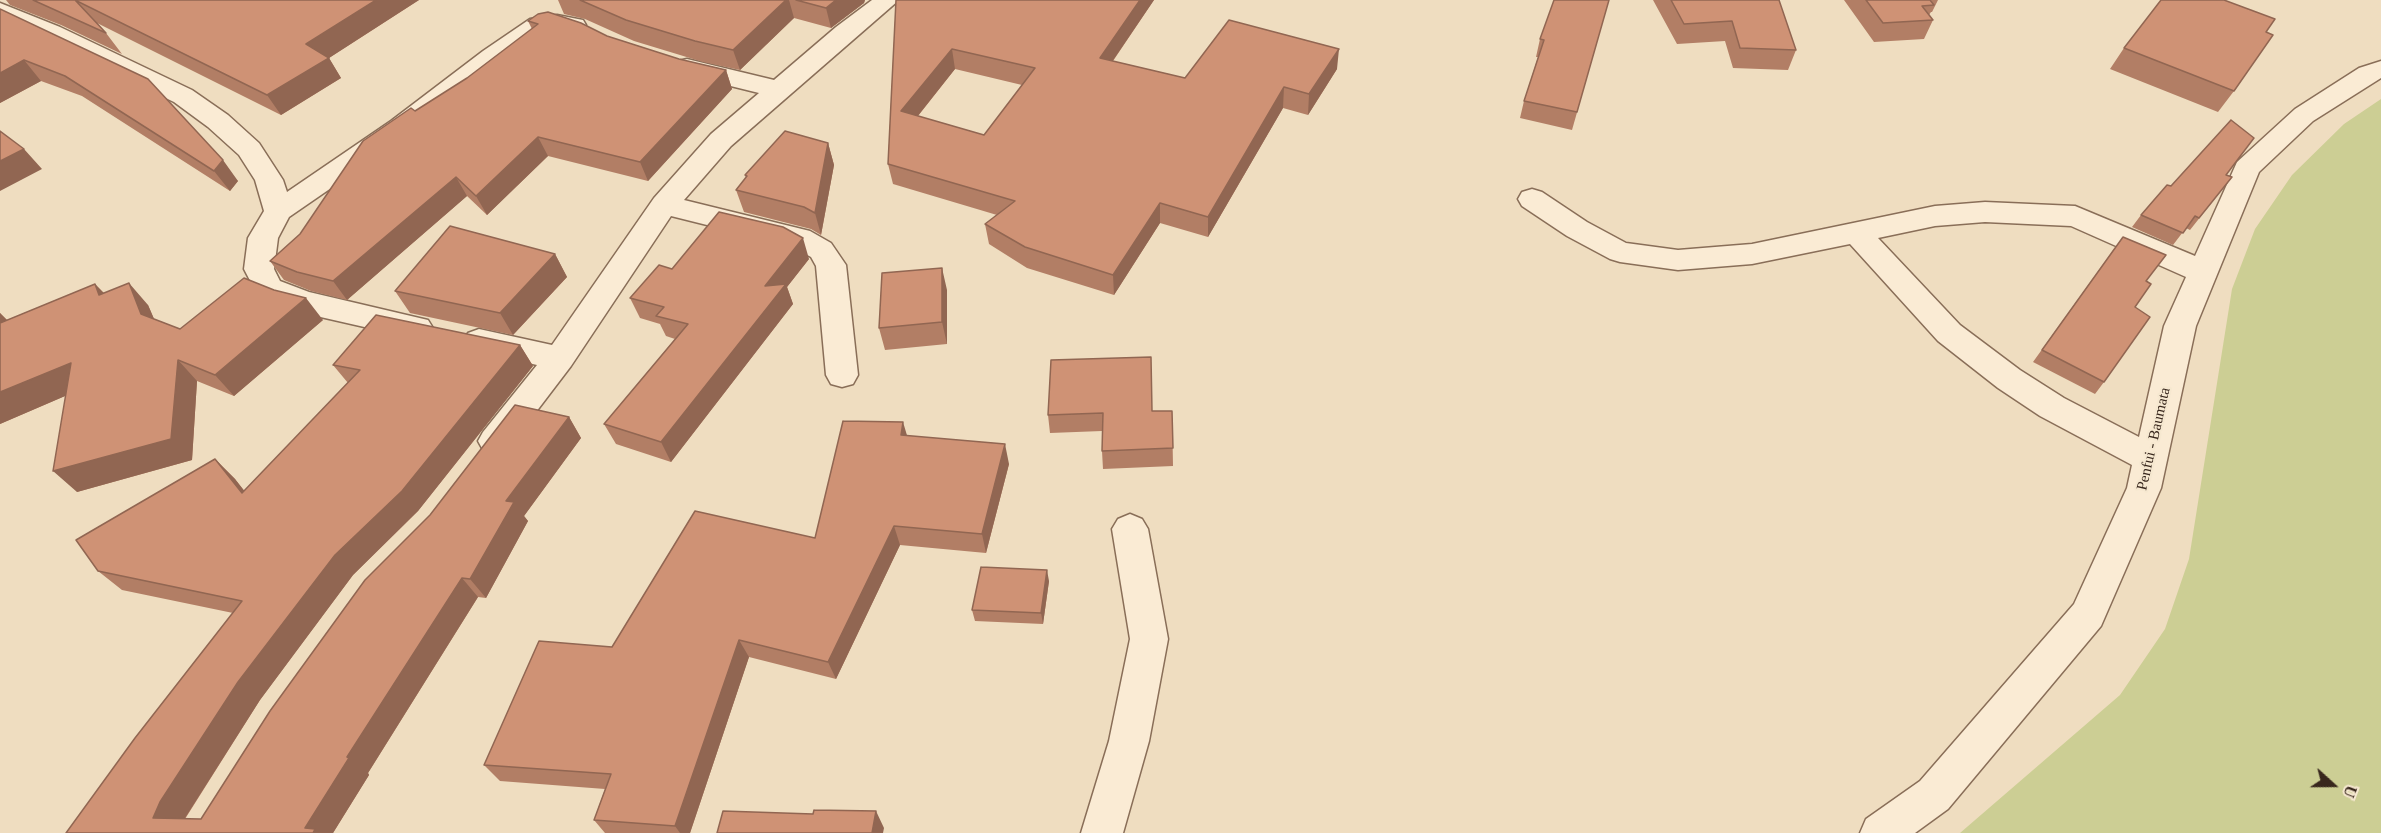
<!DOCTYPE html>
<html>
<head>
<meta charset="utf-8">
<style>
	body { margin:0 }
	#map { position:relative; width:2381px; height:833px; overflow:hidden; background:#efddc0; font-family:Georgia,serif }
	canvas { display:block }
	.north { position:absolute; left:2303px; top:755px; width:60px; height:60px; -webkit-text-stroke:4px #f6e8d0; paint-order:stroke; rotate:111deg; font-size:16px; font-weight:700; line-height:24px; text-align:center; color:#38271d }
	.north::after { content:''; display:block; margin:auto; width:21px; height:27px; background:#38271d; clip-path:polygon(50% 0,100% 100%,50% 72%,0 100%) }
</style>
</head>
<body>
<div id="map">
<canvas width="2381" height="833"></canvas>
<div class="north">U</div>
</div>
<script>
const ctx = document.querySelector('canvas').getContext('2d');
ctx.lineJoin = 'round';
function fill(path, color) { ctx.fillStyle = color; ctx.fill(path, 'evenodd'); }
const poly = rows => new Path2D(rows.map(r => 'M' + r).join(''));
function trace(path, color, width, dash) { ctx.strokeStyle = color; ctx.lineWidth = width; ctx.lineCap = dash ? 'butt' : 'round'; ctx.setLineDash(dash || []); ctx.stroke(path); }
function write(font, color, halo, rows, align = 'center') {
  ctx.font = font + ' Georgia,serif'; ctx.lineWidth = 4.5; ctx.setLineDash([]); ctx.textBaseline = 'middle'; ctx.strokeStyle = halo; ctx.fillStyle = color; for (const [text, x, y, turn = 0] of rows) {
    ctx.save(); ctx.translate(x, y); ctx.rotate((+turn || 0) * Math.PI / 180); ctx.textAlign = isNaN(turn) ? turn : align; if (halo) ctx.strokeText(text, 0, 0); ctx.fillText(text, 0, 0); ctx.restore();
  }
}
fill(poly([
	[2381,99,2381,833,1960,833,2120,695,2165,629,2189,559,2232,289,2255,229,2292,175,2344,124]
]), '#ccce94');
const minor = poly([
	[872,0,899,0,731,146,684,200,810,231,831,243,846,265,858,375,853,384,842,387,831,384,826,375,816,266,811,257,791,246,671,216,571,366,507,450,495,454,483,450,478,441,483,432,537,365,468,349,463,341,468,333,479,329,552,345,654,198,711,134,759,93,678,73,674,67,678,61,687,59,774,80,836,27,872,0],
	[0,3,60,27,192,90,228,115,259,143,283,180,287,192,391,121,483,51,530,19,557,15,583,20,586,25,583,30,574,32,557,29,546,31,501,61,411,133,289,217,278,238,274,269,280,281,309,292,428,320,433,328,428,336,417,339,303,313,258,296,244,269,248,238,264,211,255,180,239,155,208,127,174,102,0,19,0,3],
	[2381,61,2381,78,2313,121,2259,172,2196,326,2161,488,2101,626,1948,809,1915,833,1860,833,1866,819,1920,781,2074,604,2127,488,2132,465,2040,416,1998,388,1938,341,1850,244,1752,264,1678,270,1620,262,1610,259,1567,236,1522,206,1518,199,1522,192,1532,189,1542,192,1587,222,1626,243,1678,250,1752,244,1935,206,1985,202,2075,206,2195,256,2237,162,2295,109,2359,68,2381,61],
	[1985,222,2071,226,2186,277,2164,326,2139,437,2064,398,2020,370,1960,325,1878,238,1935,226,1985,222],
	[1130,514,1142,519,1148,529,1168,639,1149,741,1123,833,1081,833,1109,741,1130,639,1112,529,1118,519,1130,514]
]);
trace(minor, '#896e58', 3);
fill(minor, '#faebd4');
fill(poly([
	[6,0,419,0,329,58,341,78,281,115,97,23,106,33,122,54,61,25,10,5],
	[558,0,865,0,864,3,831,28,794,18,740,70,703,62,634,41,585,19,564,14],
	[896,0,1154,0,1113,61,1185,78,1337,69,1308,115,1283,108,1208,237,1160,223,1114,295,1027,268,989,244,985,224,997,215,893,184,888,164],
	[955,69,1022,85,984,135,918,116],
	[1609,0,1572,130,1520,118,1524,101,1538,57,1536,57,1540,39],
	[1653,0,1779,0,1796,50,1788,70,1733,68,1725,41,1677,44],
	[1844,0,1938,0,1932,12,1931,12,1929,15,1933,20,1924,39,1874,42],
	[0,9,238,181,230,191,82,96,41,81,0,103],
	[528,21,607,36,679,59,726,70,732,89,648,181,548,156,487,215,467,196,347,300,311,291,284,280,270,261,300,234,415,111,467,78,532,29],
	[2266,32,2234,91,2218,112,2110,69,2124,48],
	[828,143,834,165,821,235,811,229,744,212,736,190,746,178,745,175],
	[2226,175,2232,177,2190,230,2186,228,2173,245,2132,227,2141,215,2171,186],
	[2114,249,2146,281,2104,382,2095,394,2033,362],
	[555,254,567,277,513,335,410,313,395,291],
	[809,259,787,287,793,304,671,462,616,444,604,424,675,339,666,336,660,324,640,318,630,298,672,269],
	[95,284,104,293,148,305,154,319,180,329,323,320,234,396,197,381,192,460,77,492,65,396,0,424,0,313,7,320],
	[947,290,947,344,885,350,879,328],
	[520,345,533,366,418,511,353,575,260,700,185,819,201,819,569,417,581,438,524,516,528,521,486,598,478,597,368,773,369,775,333,833,66,833,233,613,122,590,98,571,215,459,235,479,244,491,348,383,333,365],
	[1152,411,1172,411,1173,466,1103,469,1102,451,1102,431,1050,433,1048,415],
	[907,436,1009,464,986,553,900,545,836,679,749,657,690,833,605,833,594,820,605,789,500,781,484,765,612,647,815,538],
	[1049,581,1043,624,975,621,972,610]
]), '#b27e65');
fill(poly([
	[376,0,419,0,329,58,341,78,281,115,267,95,306,44],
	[786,0,789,0,794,18,740,70,733,50],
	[836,0,865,0,864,3,831,28,826,8],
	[1140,0,1154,0,1101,78,1100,58],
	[952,49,955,69,905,132,901,111],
	[1339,49,1337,69,1308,115,1309,94],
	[24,60,41,81,0,103,0,73],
	[726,70,732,89,648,181,640,162],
	[1284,87,1283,108,1208,237,1208,217],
	[538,137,548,156,487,215,476,196],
	[828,143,834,165,821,235,815,213],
	[24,149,42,169,0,191,0,161],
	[223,160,238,181,230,191,214,171],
	[456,177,467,196,347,300,333,281],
	[1160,203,1160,223,1114,295,1113,275],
	[803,238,809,259,787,287,793,304,671,462,661,442,765,286],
	[555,254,567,277,513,335,500,313],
	[942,268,947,290,947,344,942,322],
	[129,283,148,305,161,335,141,314],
	[95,284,116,306,99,295],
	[306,298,323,320,234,396,215,375],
	[0,313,14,327,0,326],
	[520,345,533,366,418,511,353,575,260,700,185,818,179,833,153,818,160,802,238,682,335,555],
	[178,360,197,381,192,460,77,492,53,471],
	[71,363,93,384,0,424,0,392],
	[569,417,581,438,524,516,528,521,486,598,470,579,506,501],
	[903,422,909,442,901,435],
	[1005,444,1009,464,986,553,982,534],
	[215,459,235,479,262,513,242,493],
	[894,526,900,545,836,679,828,662],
	[1047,570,1049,581,1043,624,1041,613],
	[462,578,478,597,368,773,369,775,333,833,313,833,305,828,347,757],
	[739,640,749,657,690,833,680,833,675,826],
	[876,811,884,828,883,833,872,833]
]), '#916652');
const building = poly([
	[33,0,376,0,306,44,329,58,267,95,75,0,106,33,33,0],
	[580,0,786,0,733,50,695,41,626,20,580,0],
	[796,0,836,0,826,8,796,0],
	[896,0,1140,0,1100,58,1185,78,1229,20,1339,49,1309,94,1284,87,1208,217,1160,203,1113,275,1025,247,985,224,1015,201,888,164,896,0],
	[952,49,1035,68,984,135,901,111,952,49],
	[1554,0,1609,0,1577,112,1524,101,1544,40,1540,39,1554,0],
	[1671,0,1779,0,1796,50,1740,48,1732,21,1684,24,1671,0],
	[1866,0,1930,0,1934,5,1922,6,1933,20,1883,23,1866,0],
	[2161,0,2224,0,2275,19,2266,32,2273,35,2234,91,2124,48,2161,0],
	[0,9,148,79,223,160,214,171,65,76,24,60,0,73,0,9],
	[548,12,581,23,607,36,679,59,726,70,640,162,538,137,476,196,456,177,333,281,297,272,270,261,300,234,363,141,411,108,415,111,467,78,538,24,528,21,538,14,548,12],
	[2231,120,2254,138,2226,175,2232,177,2199,218,2195,216,2183,233,2141,215,2167,185,2171,186,2231,120],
	[0,131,24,149,0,161,0,131],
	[785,131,828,143,815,213,804,207,736,190,747,176,745,175,785,131],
	[719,212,783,227,803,238,765,286,786,284,661,442,604,424,688,324,656,316,664,307,630,298,659,265,672,269,719,212],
	[450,226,555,254,500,313,395,291,450,226],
	[2123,237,2166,255,2146,281,2151,284,2135,307,2150,317,2104,382,2042,350,2123,237],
	[942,268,942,322,879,328,882,273,942,268],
	[244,278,274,290,306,298,215,375,178,360,171,439,53,471,71,363,0,392,0,323,95,284,99,295,129,283,141,314,180,329,244,278],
	[376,315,520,345,402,491,335,555,238,682,160,802,153,818,201,819,270,711,365,580,430,515,515,405,569,417,506,501,514,502,470,579,462,578,347,757,349,758,305,828,315,829,313,833,66,833,135,738,242,601,98,571,76,540,215,459,242,493,360,370,333,365,376,315],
	[1151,357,1152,411,1172,411,1173,448,1102,451,1103,413,1048,415,1051,360,1151,357],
	[843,421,903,422,901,435,1005,444,982,534,894,526,828,662,739,640,675,826,594,820,611,774,484,765,539,641,612,647,695,511,815,538,843,421],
	[981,567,1047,570,1041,613,972,610,981,567],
	[814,810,876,811,872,833,717,833,723,811,813,814,814,810]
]);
fill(building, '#cf9275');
trace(building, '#916652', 1.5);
write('15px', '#38271d', '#f6e8d0', [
	["Penfui - Baumata",2154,439,-77]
]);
</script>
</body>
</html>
